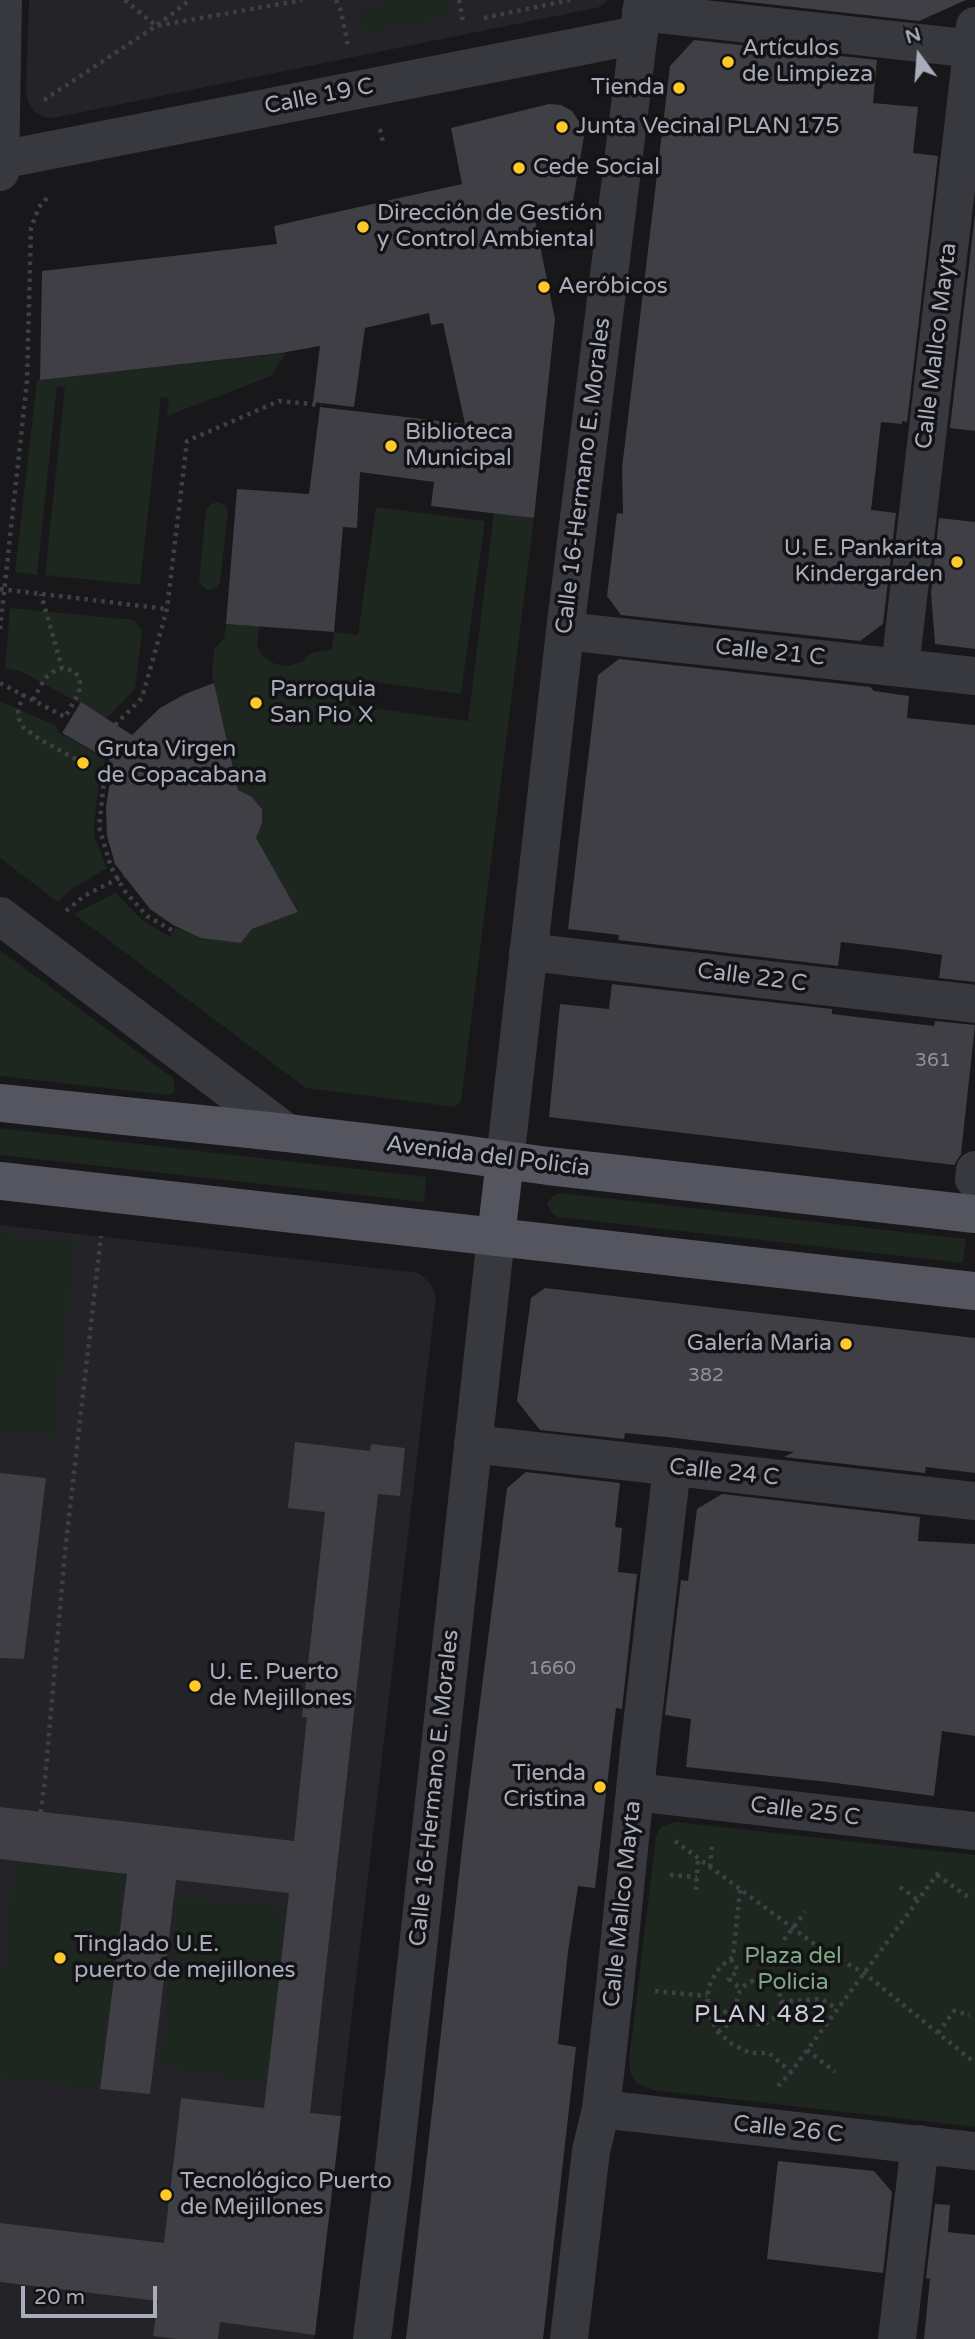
<!DOCTYPE html>
<html>
<head>
<meta charset="utf-8">
<style>
	body { margin:0 }
	#map { position:relative; width:975px; height:2339px; overflow:hidden; background:#18171a; font-family:"Varela Round",sans-serif }
	canvas { display:block }
	.north { position:absolute; left:884px; top:21px; width:70px; height:70px; -webkit-text-stroke:5px #131215; paint-order:stroke; rotate:344deg; font-size:19px; font-weight:700; line-height:28px; text-align:center; color:#a8acbb }
	.north::after { content:''; display:block; margin:auto; width:24px; height:32px; background:#a8acbb; clip-path:polygon(50% 0,100% 100%,50% 72%,0 100%) }
	.scale { position:absolute; left:21px; top:2286px; width:136px; height:32px; box-sizing:border-box; border:4px solid #a8acbb; border-top:0; padding-left:9px; font-size:21px; line-height:24px; white-space:nowrap; color:#a8acbb; -webkit-text-stroke:5px #131215; paint-order:stroke }
</style>
</head>
<body>
<div id="map">
<canvas width="975" height="2339"></canvas>
<div class="north">N</div>
<div class="scale">20 m</div>
</div>
<script>
const ctx = document.querySelector('canvas').getContext('2d');
ctx.lineJoin = 'round';
function fill(path, color) { ctx.fillStyle = color; ctx.fill(path, 'evenodd'); }
const poly = rows => new Path2D(rows.map(r => 'M' + r).join(''));
function trace(path, color, width, dash) { ctx.strokeStyle = color; ctx.lineWidth = width; ctx.lineCap = dash ? 'butt' : 'round'; ctx.setLineDash(dash || []); ctx.stroke(path); }
function write(font, color, halo, rows, align = 'center') {
  ctx.font = font + ' "Varela Round",sans-serif'; ctx.lineWidth = 7; ctx.setLineDash([]); ctx.textBaseline = 'middle'; ctx.strokeStyle = halo; ctx.fillStyle = color; for (const [text, x, y, turn = 0] of rows) {
    ctx.save(); ctx.translate(x, y); ctx.rotate((+turn || 0) * Math.PI / 180); ctx.textAlign = isNaN(turn) ? turn : align; if (halo) ctx.strokeText(text, 0, 0); ctx.fillText(text, 0, 0); ctx.restore();
  }
}
fill(poly([
	[29,0,608,0,600,7,53,118,43,117,34,111,29,103,26,92],
	[0,1225,419,1273,430,1283,436,1296,314,2339,0,2339]
]), '#242327');
fill(poly([
	[395,0,447,0,447,12,439,18,374,31,368,31,363,28,360,21,364,8],
	[286,353,271,376,167,416,169,398,161,397,140,585,45,575,65,387,57,386,37,575,15,572,37,380],
	[218,502,225,505,228,511,220,583,216,588,208,590,202,586,199,580,206,509,211,504],
	[376,507,485,521,461,694,353,679,349,705,468,721,494,513,534,518,461,1101,455,1107,306,1088,74,914,116,893,141,919,170,937,175,927,195,935,201,922,210,939,241,943,252,929,298,912,254,835,262,823,262,809,252,797,239,793,212,674,214,649,224,638,226,624,259,626,257,646,263,656,275,664,288,666,302,662,311,653,332,649,334,632,358,635],
	[10,608,134,620,142,631,135,689,107,718,22,672,5,668],
	[0,701,57,726,58,732,106,758,99,779,94,828,95,838,107,868,72,889,58,902,0,858],
	[0,950,173,1078,175,1089,172,1094,167,1095,0,1076],
	[0,1128,426,1177,424,1202,0,1155],
	[560,1193,966,1239,963,1263,557,1217,551,1212,547,1204,552,1197],
	[0,1234,75,1242,53,1437,0,1431],
	[676,1822,975,1855,975,2127,653,2090,637,2083,631,2074,629,2061,656,1836,662,1826],
	[16,1862,126,1874,100,2089,0,2077,0,1995],
	[179,1898,287,1908,267,2084,161,2066]
]), '#1d261f');
fill(poly([
	[731,0,966,0,919,21],
	[694,40,877,60,873,103,918,107,913,153,938,156,907,422,902,421,902,424,881,422,871,510,896,513,883,624,860,641,621,615,607,596,617,513,623,514,622,468,670,66],
	[549,104,561,105,572,111,580,123,584,136,573,201,533,211,555,319,534,518,431,506,434,482,360,472,357,528,343,527,334,632,226,624,237,489,309,494,320,407,465,424,443,323,431,325,429,313,365,328,354,407,313,402,320,346,281,353,40,380,42,271,277,244,274,226,462,184,451,128],
	[975,214,975,431,950,428],
	[939,518,975,522,975,649,935,644,931,593],
	[619,659,870,687,874,691,909,696,907,718,975,725,975,982,939,978,942,955,908,950,841,942,838,966,618,940,619,935,568,929,598,675],
	[214,683,238,790,252,797,262,809,262,823,256,838,298,912,252,929,241,943,201,938,173,925,150,909,115,864,107,836,106,807,113,762,62,733,81,702,132,735,160,708,185,694],
	[612,984,832,1009,832,1014,899,1022,934,1026,935,1021,975,1025,961,1154,954,1165,549,1117,560,1004,609,1009],
	[545,1288,975,1338,975,1473,926,1467,925,1473,784,1457,794,1452,666,1437,625,1433,624,1439,540,1430,517,1401,531,1298],
	[295,1442,370,1451,371,1444,405,1448,400,1496,378,1494,310,2113,341,2116,315,2335,220,2322,218,2339,177,2339,153,2336,158,2301,0,2282,0,2223,164,2243,181,2098,264,2108,289,1893,176,1880,150,2094,100,2089,127,1874,0,1859,0,1807,294,1841,307,1717,302,1717,325,1512,288,1508],
	[526,1472,620,1483,615,1527,622,1528,618,1572,637,1574,622,1709,616,1708,595,1888,578,1886,568,1952,558,2044,576,2047,543,2339,406,2339,465,1822,507,1488],
	[0,1473,46,1478,24,1659,0,1658],
	[722,1494,920,1517,918,1541,975,1544,975,1736,942,1731,934,1796,828,1782,686,1767,691,1719,665,1715,681,1580,688,1581,697,1509],
	[778,2161,874,2171,892,2192,883,2273,767,2259],
	[935,2204,950,2205,948,2232,975,2235,975,2339,924,2339,930,2279,926,2278]
]), '#3f3f45');
trace(poly([
	[125,0,156,26,302,0],
	[336,0,341,11,348,46],
	[459,0,463,22],
	[484,18,570,0],
	[44,100,156,26,190,0],
	[380,129,383,142],
	[0,589,167,609],
	[0,629,27,381,31,228,39,207,47,198,52,197],
	[0,683,65,717,79,693,80,682,78,676,74,671,62,668,41,594],
	[24,694,18,709,19,719,24,728,39,739,83,763],
	[33,700,45,678,56,670,62,668],
	[115,725,142,698,167,609,187,441,279,401,321,405],
	[111,761,104,781,99,827,111,867,124,890,147,916,173,931],
	[66,911,84,896,139,868],
	[675,1841,821,1949,864,1973,975,2063],
	[34,1863,45,1779,65,1552,101,1236],
	[710,1867,712,1845],
	[670,1875,697,1877],
	[937,1875,968,1897],
	[900,1887,918,1900],
	[696,1890,698,1858],
	[740,1890,733,1957,720,1967,711,1981,707,1996,710,2016,718,2032,732,2044,750,2053,769,2053,791,2072],
	[784,1940,805,1912],
	[731,1959,738,1970,729,1979,740,1988],
	'737 2002a22 22 0 1 1 44 0a22 22 0 1 1-44 0Z',
	[655,1991,707,1996],
	[781,2002,821,1999,837,2009],
	[718,2032,730,2023,725,2012,737,2008],
	[938,2033,954,2011,970,2015],
	[807,2050,835,2072],
	[778,2086,791,2072,941,1869]
]), '#3e4046', 4.5, [3.5, 5]);
trace(poly([
	[641,12,975,49],
	[0,160,638,35],
	[0,172,3,0],
	[565,631,975,676],
	[900,667,975,26],
	[0,916,287,1133],
	[528,952,975,1004],
	[505,1160,565,631,643,0],
	[974,1179,975,1170],
	[473,1444,975,1501],
	[635,1792,975,1831],
	[601,2109,975,2151],
	[372,2339,393,2175,496,1237],
	[569,2339,591,2151,601,2109,615,1986,639,1751,672,1467],
	[897,2339,920,2144]
]), '#38393f', 38);
trace(poly([
	[0,1103,287,1133,441,1151,548,1166,975,1214],
	[0,1181,975,1291],
	[496,1237,505,1160]
]), '#54555f', 38);
for (const [x, y, r, color] of [
	[728,62,7,"#ffc92a"],
	[679,88,7,"#ffc92a"],
	[562,127,7,"#ffc92a"],
	[519,168,7,"#ffc92a"],
	[363,227,7,"#ffc92a"],
	[544,287,7,"#ffc92a"],
	[391,446,7,"#ffc92a"],
	[957,562,7,"#ffc92a"],
	[256,703,7,"#ffc92a"],
	[83,763,7,"#ffc92a"],
	[846,1344,7,"#ffc92a"],
	[195,1686,7,"#ffc92a"],
	[600,1787,7,"#ffc92a"],
	[60,1958,7,"#ffc92a"],
	[166,2195,7,"#ffc92a"]
]) { const dot = new Path2D(); dot.arc(x, y, r, 0, 2 * Math.PI); ctx.fillStyle = color; ctx.fill(dot); trace(dot, '#131215', 2.5); }
write('19px', '#8e919e', null, [
	["361",933,1061],
	["382",706,1376],
	["1660",552,1669]
]);
write('23px', '#a8acbb', '#131215', [
	["Artículos",742,49],
	["de Limpieza",742,75],
	["Tienda",665,88,"right"],
	["Junta Vecinal PLAN 175",576,127],
	["Cede Social",533,168],
	["Dirección de Gestión",377,214],
	["y Control Ambiental",377,240],
	["Aeróbicos",558,287],
	["Biblioteca",405,433],
	["Municipal",405,459],
	["U. E. Pankarita",943,549,"right"],
	["Kindergarden",943,575,"right"],
	["Parroquia",270,690],
	["San Pio X",270,716],
	["Gruta Virgen",97,750],
	["de Copacabana",97,776],
	["Galería Maria",832,1344,"right"],
	["U. E. Puerto",209,1673],
	["de Mejillones",209,1699],
	["Tienda",586,1774,"right"],
	["Cristina",586,1800,"right"],
	["Tinglado U.E.",74,1945],
	["puerto de mejillones",74,1971],
	["Tecnológico Puerto",180,2182],
	["de Mejillones",180,2208]
], 'left');
write('23px', '#a8acbb', '#131215', [
	["Calle 19 C",319,97,-11],
	["Calle Mallco Mayta",937,346,-83],
	["Calle 16-Hermano E. Morales",584,476,-83],
	["Calle 21 C",770,653,6],
	["Calle 22 C",752,978,7],
	["Avenida del Policía",488,1157,7],
	["Calle 24 C",724,1473,6],
	["Calle 16-Hermano E. Morales",435,1788,-84],
	["Calle 25 C",805,1812,7],
	["Calle Mallco Mayta",623,1904,-84],
	["Calle 26 C",788,2130,6]
]);
write('23px', '#7da884', '#131215', [
	["Plaza del",793,1957],
	["Policia",793,1983]
]);
ctx.letterSpacing = '2px';
write('24px', '#caccd6', '#131215', [
	["PLAN 482",761,2016]
]);
ctx.letterSpacing = '0px';
</script>
</body>
</html>
